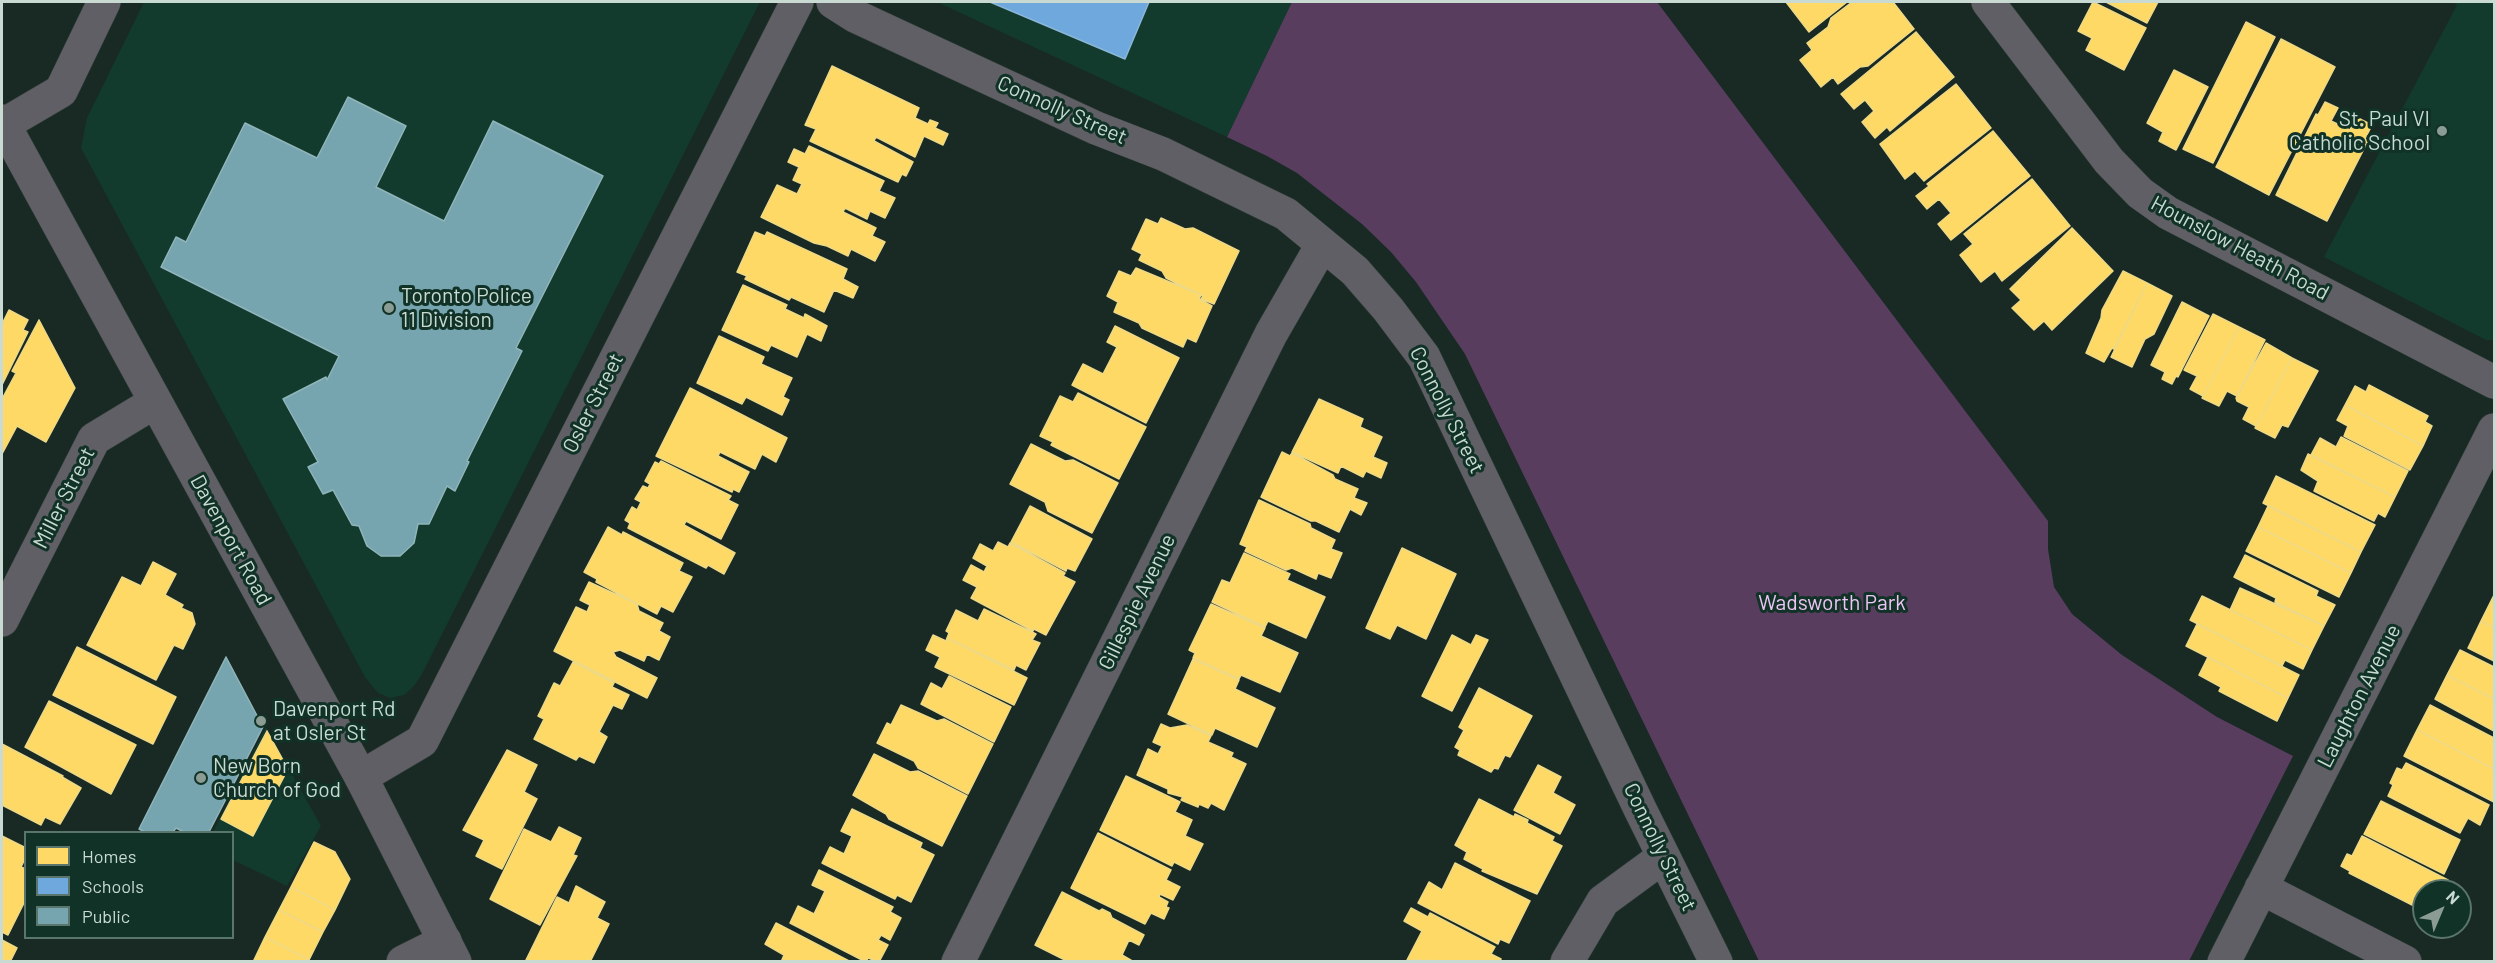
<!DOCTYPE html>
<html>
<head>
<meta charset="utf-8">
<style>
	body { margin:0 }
	#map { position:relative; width:2496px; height:963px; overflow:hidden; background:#192a24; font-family:Barlow,sans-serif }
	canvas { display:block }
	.frame { position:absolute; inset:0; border:3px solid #c8dad2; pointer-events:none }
	.legend { position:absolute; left:24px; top:831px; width:210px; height:108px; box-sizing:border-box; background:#113226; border:2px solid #5a756b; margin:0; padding:8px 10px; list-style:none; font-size:18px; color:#c8dad2 }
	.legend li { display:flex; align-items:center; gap:12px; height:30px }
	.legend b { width:30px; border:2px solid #5a756b }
	.north { position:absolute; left:2412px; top:879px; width:60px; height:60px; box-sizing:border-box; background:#113226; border:2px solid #5a756b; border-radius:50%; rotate:44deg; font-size:16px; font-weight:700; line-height:24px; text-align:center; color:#c8dad2 }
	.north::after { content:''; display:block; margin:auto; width:21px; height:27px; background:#8b9c95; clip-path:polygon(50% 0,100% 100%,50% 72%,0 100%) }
</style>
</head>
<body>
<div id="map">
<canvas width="2496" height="963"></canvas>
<div class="frame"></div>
<ul class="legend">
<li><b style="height:16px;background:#ffd966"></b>Homes</li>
<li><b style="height:16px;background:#6fa8dc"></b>Schools</li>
<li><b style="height:16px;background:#76a5af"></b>Public</li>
</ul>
<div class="north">N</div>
</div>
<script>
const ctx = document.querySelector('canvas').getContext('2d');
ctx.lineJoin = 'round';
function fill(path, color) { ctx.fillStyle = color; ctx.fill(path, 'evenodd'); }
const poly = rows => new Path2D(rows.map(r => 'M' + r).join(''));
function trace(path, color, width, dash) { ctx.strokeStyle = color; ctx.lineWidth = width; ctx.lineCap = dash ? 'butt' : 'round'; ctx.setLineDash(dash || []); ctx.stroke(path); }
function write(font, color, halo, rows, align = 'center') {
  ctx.font = font + ' Barlow,sans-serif'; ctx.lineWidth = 6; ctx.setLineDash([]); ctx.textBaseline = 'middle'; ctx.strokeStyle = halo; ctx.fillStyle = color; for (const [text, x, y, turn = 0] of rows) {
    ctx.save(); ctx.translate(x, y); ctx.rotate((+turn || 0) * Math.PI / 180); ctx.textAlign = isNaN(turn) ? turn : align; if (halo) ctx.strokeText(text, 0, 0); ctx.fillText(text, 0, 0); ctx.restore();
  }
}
fill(poly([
	[144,2,760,2,423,672,415,685,404,695,390,698,378,693,365,677,81,148,87,118],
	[937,2,1292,2,1227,137],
	[2452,2,2494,2,2493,340,2486,340,2324,257,2457,5],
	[266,727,321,826,287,886,233,860,232,832,213,832]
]), '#123a2d');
fill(poly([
	[1292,2,1657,2,2048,521,2048,549,2054,587,2072,614,2122,655,2217,717,2293,756,2189,961,1759,961,1465,354,1416,282,1391,252,1362,224,1297,173,1267,156,1227,137]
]), '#583d5f');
const homes = poly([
	[1786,2,1847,2,1809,32,1786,2],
	[1852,2,1893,2,1914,29,1868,66,1860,67,1838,84,1833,77,1821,87,1800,60,1812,50,1807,43,1828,27,1831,18,1852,2],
	[2093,2,2146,28,2124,70,2086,50,2092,38,2078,31,2093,2],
	[2106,2,2158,2,2147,23,2106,2],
	[2246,22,2275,37,2213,163,2183,149,2246,22],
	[1916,32,1954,77,1890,131,1887,127,1875,138,1862,122,1874,111,1865,100,1854,109,1841,94,1916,32],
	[2281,39,2335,67,2269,195,2216,167,2281,39],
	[832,66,919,108,915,118,928,124,930,120,938,123,935,128,948,134,943,145,924,136,915,157,876,137,874,141,913,162,906,176,902,174,898,182,810,141,816,129,805,125,832,66],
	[2174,70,2208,87,2176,150,2159,141,2163,132,2147,123,2174,70],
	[1956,84,1991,128,1924,181,1915,171,1905,179,1880,144,1956,84],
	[2325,102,2338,108,2331,121,2350,130,2356,117,2372,125,2365,139,2368,141,2327,221,2276,195,2316,114,2318,115,2325,102],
	[1993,131,2030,176,1951,240,1938,224,1951,213,1939,199,1927,209,1916,196,1929,186,1927,184,1993,131],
	[809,146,884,181,879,191,895,198,885,218,870,211,867,219,845,208,843,212,876,228,872,236,885,242,875,261,851,249,848,256,827,246,814,243,761,217,777,185,797,194,802,184,793,180,799,167,788,162,794,149,805,154,809,146],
	[2032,179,2070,226,2002,281,1995,271,1981,282,1960,255,1973,244,1964,234,2032,179],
	[1161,218,1185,229,1193,228,1239,251,1214,304,1201,299,1203,296,1166,278,1162,271,1139,260,1142,254,1132,249,1146,219,1158,224,1161,218],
	[2072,228,2113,271,2052,330,2044,321,2034,330,2012,308,2021,300,2010,289,2072,228],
	[755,232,765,236,767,232,847,269,843,279,858,287,853,298,834,290,824,312,791,297,789,300,745,279,747,276,737,272,755,232],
	[1136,268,1201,295,1199,299,1212,306,1196,342,1187,338,1183,347,1142,328,1139,323,1114,312,1118,302,1107,296,1119,271,1131,276,1136,268],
	[2123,271,2147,283,2114,349,2112,348,2104,362,2086,353,2101,318,2102,310,2123,271],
	[2147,283,2172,296,2154,334,2145,339,2132,367,2111,357,2147,283],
	[743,285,787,305,785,309,804,318,805,314,827,326,821,341,807,334,797,357,771,345,768,351,722,330,743,285],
	[2182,302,2209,316,2178,377,2176,376,2172,384,2162,379,2165,372,2151,365,2182,302],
	[9,310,28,320,23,330,28,332,2,385,2,324,9,310],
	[2213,314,2239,327,2203,396,2190,389,2197,376,2184,370,2213,314],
	[39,320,75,388,46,442,17,426,2,454,2,399,16,373,12,371,39,320],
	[1115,326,1179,358,1146,423,1072,385,1083,364,1103,374,1117,347,1107,342,1115,326],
	[2239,327,2265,340,2237,396,2227,391,2219,406,2202,398,2239,327],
	[719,336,764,357,761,364,792,378,783,397,789,400,782,415,746,397,742,404,697,383,719,336],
	[2266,343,2292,358,2256,426,2243,419,2249,407,2237,401,2236,398,2266,343],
	[2292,358,2318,371,2288,427,2282,425,2275,438,2255,428,2292,358],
	[2369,385,2428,416,2425,422,2432,426,2423,446,2345,405,2355,386,2366,392,2369,385],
	[690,388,787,438,776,462,762,454,755,469,720,452,718,456,749,472,739,492,733,489,732,492,656,456,690,388],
	[1078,393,1146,427,1119,479,1051,445,1053,442,1040,436,1060,396,1073,402,1078,393],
	[1319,399,1363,419,1360,427,1382,437,1373,457,1387,463,1381,478,1366,471,1363,477,1341,466,1338,473,1292,452,1319,399],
	[2345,405,2423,446,2410,470,2344,436,2348,426,2337,420,2345,405],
	[2341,437,2408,471,2395,497,2311,455,2320,438,2336,447,2341,437],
	[1031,444,1065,461,1073,460,1118,483,1092,533,1048,511,1045,502,1010,484,1031,444],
	[1282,452,1290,456,1292,453,1333,475,1335,479,1358,489,1354,498,1367,503,1361,515,1350,509,1339,532,1316,521,1311,521,1261,497,1282,452],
	[2308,454,2395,497,2385,517,2378,513,2374,521,2314,491,2318,481,2301,470,2308,454],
	[661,461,731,496,728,500,738,505,721,539,686,521,684,525,735,553,724,574,708,565,706,568,628,528,630,523,625,520,632,507,637,510,641,502,635,499,643,486,648,488,650,484,645,481,655,462,659,464,661,461],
	[2276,476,2375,525,2361,552,2263,503,2276,476],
	[1259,500,1310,524,1311,528,1335,540,1331,549,1342,553,1331,578,1318,573,1316,579,1292,568,1286,570,1245,551,1247,547,1240,544,1259,500],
	[1030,506,1092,539,1075,571,1067,568,1066,571,1011,542,1030,506],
	[2268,506,2361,552,2351,573,2258,527,2268,506],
	[608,527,622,535,623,532,683,563,679,571,692,577,673,612,661,606,657,614,596,582,597,579,584,572,608,527],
	[2258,527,2351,573,2339,597,2246,551,2258,527],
	[998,542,1008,547,1010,543,1065,573,1063,576,1075,582,1046,635,1034,629,1033,631,971,598,977,587,963,580,971,565,984,572,987,566,973,558,980,544,993,551,998,542],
	[1402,548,1456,574,1426,639,1397,625,1390,639,1366,628,1402,548],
	[1244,553,1290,574,1287,580,1325,597,1306,638,1268,621,1265,627,1212,602,1222,580,1230,583,1244,553],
	[2245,555,2318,591,2316,596,2335,605,2324,626,2275,602,2276,598,2234,577,2245,555],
	[153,562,176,574,165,595,183,605,181,608,192,613,195,624,183,649,174,645,156,680,87,645,122,577,141,586,153,562],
	[589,582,637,604,639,611,663,623,659,631,670,637,659,660,647,654,644,661,620,650,613,652,616,657,657,678,647,698,554,651,576,607,587,612,590,605,580,600,589,582],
	[2240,588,2324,626,2312,650,2230,610,2240,588],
	[2494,595,2494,628,2481,621,2494,595],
	[2202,596,2312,650,2303,669,2285,660,2282,666,2190,620,2202,596],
	[1211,604,1265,628,1261,636,1298,653,1280,692,1241,675,1239,679,1193,658,1195,653,1189,650,1211,604],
	[984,609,1036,634,1032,640,1040,643,1026,670,1016,665,1014,670,947,638,949,633,946,631,956,610,978,621,984,609],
	[2481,621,2494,628,2494,661,2468,648,2481,621],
	[2197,624,2299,675,2288,698,2186,646,2197,624],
	[933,635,946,641,947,638,1027,678,1014,705,935,667,940,657,926,650,933,635],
	[1452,635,1471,645,1476,635,1488,640,1452,711,1422,696,1452,635],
	[77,647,176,697,153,744,53,695,77,647],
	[2460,650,2494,667,2494,699,2447,675,2460,650],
	[2208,657,2288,698,2277,721,2219,691,2221,687,2199,675,2208,657],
	[1193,659,1239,680,1235,689,1275,708,1257,747,1215,728,1212,735,1168,714,1193,659],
	[573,662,614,683,612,687,629,695,622,709,613,705,599,732,607,737,594,763,579,756,576,760,534,739,544,719,538,716,554,683,560,686,573,662],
	[2447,675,2494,699,2494,731,2435,699,2447,675],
	[949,676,1011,707,994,742,921,704,931,683,942,689,949,676],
	[1479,688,1532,716,1510,757,1505,755,1498,769,1494,768,1491,772,1458,755,1460,750,1455,747,1464,730,1459,727,1479,688],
	[49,701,136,745,111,794,25,747,49,701],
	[901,705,937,721,944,719,993,744,968,794,918,768,914,761,877,743,887,723,891,725,901,705],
	[2430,705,2494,738,2494,769,2417,730,2430,705],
	[1161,724,1170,728,1187,725,1211,736,1208,742,1233,753,1231,757,1246,764,1224,810,1211,803,1208,808,1199,804,1198,807,1181,800,1183,797,1168,793,1168,789,1137,775,1148,749,1158,754,1162,746,1153,742,1161,724],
	[2417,730,2494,769,2494,802,2404,756,2417,730],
	[267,731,288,769,253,836,221,819,267,731],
	[2,744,63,776,62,777,81,788,60,824,45,817,41,825,2,805,2,744],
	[507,750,537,765,524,792,537,799,502,869,476,856,484,840,463,830,507,750],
	[874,754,910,772,918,771,967,796,942,846,889,819,886,814,853,795,874,754],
	[2406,763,2489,805,2480,825,2468,818,2460,833,2388,796,2393,785,2390,783,2397,768,2402,770,2406,763],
	[1538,765,1561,777,1553,793,1575,805,1560,834,1514,810,1538,765],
	[1126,776,1180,802,1175,812,1192,820,1185,836,1203,844,1190,870,1174,862,1172,866,1100,830,1126,776],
	[1479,799,1514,817,1515,814,1528,820,1527,823,1554,837,1552,841,1562,846,1537,894,1482,871,1483,869,1464,859,1467,852,1455,845,1479,799],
	[2381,801,2460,840,2444,874,2364,834,2381,801],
	[852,809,922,843,920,848,934,855,911,902,897,895,895,899,822,863,830,847,844,854,852,836,841,831,852,809],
	[559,827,581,838,573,855,577,856,540,925,490,899,524,829,551,842,559,827],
	[1098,833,1171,870,1166,880,1180,887,1173,900,1160,894,1159,897,1168,902,1166,907,1169,908,1164,919,1151,913,1145,924,1071,888,1098,833],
	[2,836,26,848,26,857,21,867,26,869,26,904,24,903,8,935,2,932,2,836],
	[2362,836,2448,880,2443,891,2424,891,2424,911,2349,873,2350,871,2341,866,2347,854,2352,856,2362,836],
	[314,842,335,852,350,879,335,910,291,887,314,842],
	[1455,863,1530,901,1509,943,1500,939,1498,944,1418,903,1429,882,1442,890,1455,863],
	[819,870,893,907,890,912,901,918,890,940,881,935,878,940,888,945,879,962,868,958,866,962,790,923,798,906,814,914,825,891,812,885,819,870],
	[576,886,605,902,597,918,609,924,590,962,525,962,557,897,569,903,576,886],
	[291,887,335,910,323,932,279,910,291,887],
	[1062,892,1099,911,1102,909,1110,913,1112,918,1144,935,1139,945,1129,940,1122,955,1134,962,1069,962,1035,945,1062,892],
	[1411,908,1428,917,1430,913,1495,947,1491,954,1501,959,1500,962,1407,960,1422,931,1404,921,1411,908],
	[279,910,323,932,309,960,265,937,279,910],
	[776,923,851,962,781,962,784,955,765,944,776,923],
	[265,937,309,960,308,962,253,962,265,937],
	[2,940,17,948,10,962,2,962,2,940]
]);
fill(homes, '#ffd966');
trace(homes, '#eed986', 1.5);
const schools = poly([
	[990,2,1149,2,1125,59,990,2]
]);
fill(schools, '#6fa8dc');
trace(schools, '#8ab7d9', 1.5);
const public = poly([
	[348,97,406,126,376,187,444,221,493,121,603,176,516,348,522,351,467,461,469,462,455,491,447,486,429,524,418,524,414,543,400,556,381,556,367,546,359,526,352,525,333,490,323,494,308,467,318,462,283,399,326,377,327,380,339,356,161,267,176,237,186,242,245,123,317,158,348,97],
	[226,657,263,727,209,832,184,832,176,828,173,832,145,832,139,829,226,657]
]);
fill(public, '#76a5af');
trace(public, '#8fb5ba', 1.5);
const minor = poly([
	[833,2,855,16,1096,128,1163,154,1286,214,1355,271,1388,309,1424,357,1640,809,1716,962],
	[1988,2,2109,161,2140,193,2168,213,2494,382],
	[3,125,61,91,104,2],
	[2,620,94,439,155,402],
	[361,777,422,741,797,2],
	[2261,888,2405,962],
	[403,962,445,941],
	[958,962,1271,334,1322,245],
	[1567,962,1603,901,1663,857],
	[2224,962,2494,430]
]);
const tertiary = poly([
	[2,121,361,777,455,962]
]);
trace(minor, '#37443f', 34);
trace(tertiary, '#37443f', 34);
trace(minor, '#605f65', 33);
trace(tertiary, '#605f65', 33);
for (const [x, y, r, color] of [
	[2442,131,6,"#8b9c95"],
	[389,308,6,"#8b9c95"],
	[261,721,6,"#8b9c95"],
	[201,778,6,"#8b9c95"]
]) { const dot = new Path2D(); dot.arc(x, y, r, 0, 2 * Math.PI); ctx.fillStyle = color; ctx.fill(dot); trace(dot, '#113226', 2); }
write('21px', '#c8dad2', '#113226', [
	["Connolly Street",1062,110,24],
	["Hounslow Heath Road",2240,248,28],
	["Osler Street",593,403,-63],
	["Connolly Street",1447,410,63],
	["Miller Street",64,498,-63],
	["Davenport Road",231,540,61],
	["Gillespie Avenue",1137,602,-64],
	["Laughton Avenue",2359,696,-63],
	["Connolly Street",1660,847,64]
]);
write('21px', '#c8dad2', '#113226', [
	["St. Paul VI",2430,119,"right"],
	["Catholic School",2430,143,"right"],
	["Toronto Police",401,296],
	["11 Division",401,320],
	["Davenport Rd",273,709],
	["at Osler St",273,733],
	["New Born",213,766],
	["Church of God",213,790]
], 'left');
write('21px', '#eec4f5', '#113226', [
	["Wadsworth Park",1832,603]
]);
</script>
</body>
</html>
